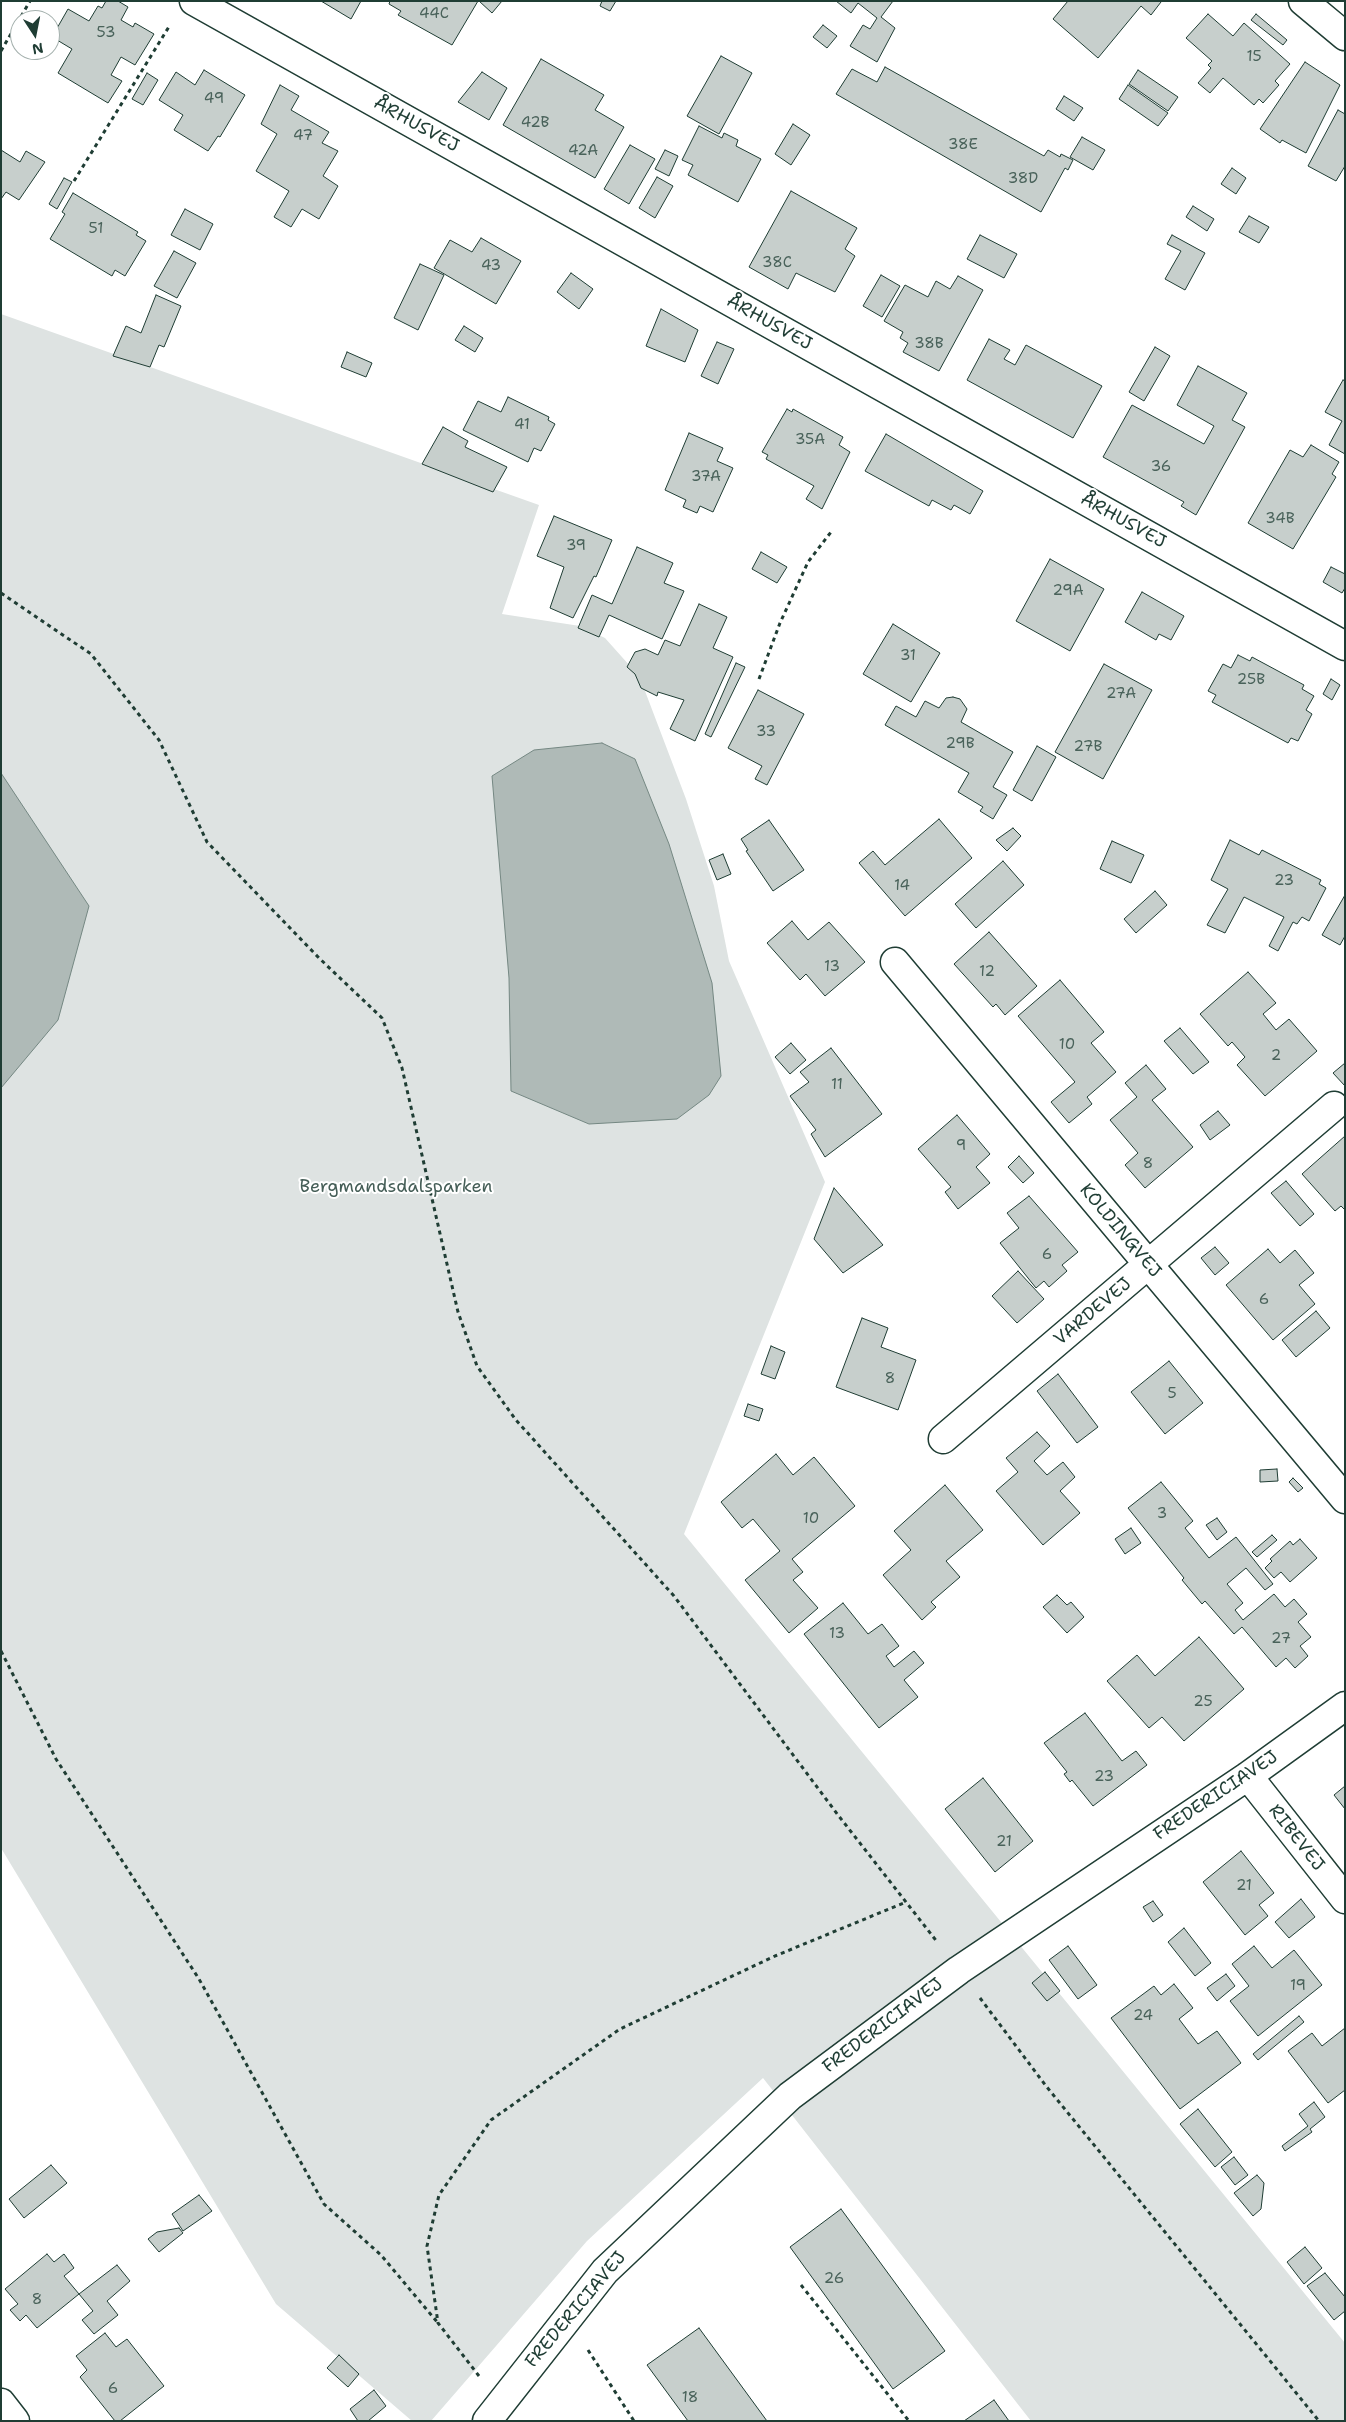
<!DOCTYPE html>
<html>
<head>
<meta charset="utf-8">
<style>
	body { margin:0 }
	#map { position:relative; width:1346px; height:2422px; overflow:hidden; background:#fff; font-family:"Shantell Sans",sans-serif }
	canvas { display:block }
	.frame { position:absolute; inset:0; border:2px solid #1f3d34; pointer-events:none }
	.north { position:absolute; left:10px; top:10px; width:50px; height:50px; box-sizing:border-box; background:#fff; border:1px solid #a5b1ae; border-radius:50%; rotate:169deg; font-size:14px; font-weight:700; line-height:20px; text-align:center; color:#1f3d34 }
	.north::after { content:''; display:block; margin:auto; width:18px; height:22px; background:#1f3d34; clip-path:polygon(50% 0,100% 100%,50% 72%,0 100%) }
</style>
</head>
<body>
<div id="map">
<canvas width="1346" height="2422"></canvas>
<div class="frame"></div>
<div class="north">N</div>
</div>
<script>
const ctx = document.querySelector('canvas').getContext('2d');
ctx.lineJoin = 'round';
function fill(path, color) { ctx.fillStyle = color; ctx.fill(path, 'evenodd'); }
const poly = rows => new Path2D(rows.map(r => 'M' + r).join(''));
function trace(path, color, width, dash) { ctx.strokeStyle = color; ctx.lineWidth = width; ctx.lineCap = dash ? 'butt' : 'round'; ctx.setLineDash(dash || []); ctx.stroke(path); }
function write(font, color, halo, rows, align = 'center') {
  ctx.font = font + ' "Shantell Sans",sans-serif'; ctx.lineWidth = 4; ctx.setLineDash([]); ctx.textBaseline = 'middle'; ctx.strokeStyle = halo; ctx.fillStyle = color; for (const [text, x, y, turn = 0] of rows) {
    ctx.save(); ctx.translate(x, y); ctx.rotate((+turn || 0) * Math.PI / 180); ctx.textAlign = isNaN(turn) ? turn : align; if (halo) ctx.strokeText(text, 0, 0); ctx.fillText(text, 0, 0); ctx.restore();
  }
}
fill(poly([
	[1,314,539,505,502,614,580,626,605,638,630,666,645,691,686,799,714,886,729,961,825,1182,684,1534,1345,2343,1345,2421,1031,2421,763,2078,587,2241,431,2421,412,2421,276,2304,1,1848]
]), '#dee3e2');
const water = poly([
	[602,743,635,759,669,844,712,983,721,1076,709,1095,677,1119,589,1124,511,1091,509,978,492,776,534,750,602,743],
	[1,773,89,906,58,1020,1,1088,1,773]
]);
fill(water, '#afbab7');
trace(water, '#758883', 1);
const building = poly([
	[106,1,118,1,128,7,121,20,133,27,135,23,154,34,135,65,121,57,111,75,122,81,108,103,58,73,72,49,52,37,68,9,89,21,98,6,102,8,106,1],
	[321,1,361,1,351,19,321,1],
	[390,1,478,1,452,45,398,15,401,11,389,4,390,1],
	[479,1,502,1,492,13,479,1],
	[602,1,616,1,610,11,600,6,602,1],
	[836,1,893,1,881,17,895,28,877,62,850,46,863,25,870,29,877,18,858,3,851,13,836,1],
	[1068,1,1160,1,1161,2,1151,15,1141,6,1098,58,1053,19,1068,1],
	[1208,14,1233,36,1244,23,1290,64,1275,81,1279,85,1263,103,1259,99,1254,105,1223,78,1210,93,1198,83,1211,68,1208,65,1212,61,1186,38,1208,14],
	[1256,14,1287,40,1283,45,1251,20,1256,14],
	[823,25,837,36,827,48,813,37,823,25],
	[721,56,752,73,719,134,687,116,721,56],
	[541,59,604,95,595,110,624,127,595,178,503,125,541,59],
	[1305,62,1340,85,1306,153,1282,140,1280,143,1260,129,1305,62],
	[885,67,1044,156,1048,150,1060,157,1061,154,1073,160,1068,170,1065,168,1041,212,836,94,852,69,877,82,885,67],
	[204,70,245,95,220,137,218,136,208,151,174,130,183,115,159,100,176,72,195,85,204,70],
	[1138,70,1178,97,1168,111,1129,84,1138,70],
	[482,72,507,88,489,120,458,102,482,72],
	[147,73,158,80,143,105,132,99,147,73],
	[280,85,299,96,291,110,329,132,322,143,338,151,323,176,338,186,319,219,302,209,291,227,274,217,289,191,256,171,277,134,261,124,280,85],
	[1128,85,1168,113,1158,126,1119,99,1128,85],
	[1064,96,1083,108,1074,121,1056,109,1064,96],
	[1338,110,1345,114,1345,166,1336,181,1308,166,1338,110],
	[793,124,810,135,791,165,775,154,793,124],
	[699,126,722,138,724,133,738,140,736,146,761,159,738,202,688,175,693,165,682,160,699,126],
	[1082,137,1105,150,1093,170,1070,157,1082,137],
	[630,145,655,159,629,204,604,189,630,145],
	[1,150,20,162,26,151,45,162,19,200,6,192,1,199,1,150],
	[665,150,678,156,669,176,655,169,665,150],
	[1232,168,1246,178,1236,194,1221,184,1232,168],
	[657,177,673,186,655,218,639,208,657,177],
	[64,178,72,182,57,209,49,204,64,178],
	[791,191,857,228,845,249,855,256,835,292,796,273,788,289,749,267,791,191],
	[73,193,138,232,136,235,146,241,125,276,115,270,112,276,50,239,65,214,62,212,73,193],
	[1193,206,1214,219,1207,231,1186,217,1193,206],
	[185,209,213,224,200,250,171,235,185,209],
	[1249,216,1269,227,1259,243,1239,232,1249,216],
	[980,235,1017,254,1004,278,967,259,980,235],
	[1172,235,1205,253,1185,290,1165,279,1181,251,1167,244,1172,235],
	[481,238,521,261,496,304,434,268,450,240,472,252,481,238],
	[174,251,196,263,177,298,154,286,174,251],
	[420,264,444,275,418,330,394,318,420,264],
	[571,273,593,289,579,309,557,292,571,273],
	[881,275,900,286,882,317,863,306,881,275],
	[958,276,983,290,939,371,903,352,908,343,900,338,903,332,884,321,905,285,928,297,936,281,950,289,958,276],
	[156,295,181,306,164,347,159,345,150,367,113,356,126,326,141,333,156,295],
	[661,309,698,330,685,362,646,346,661,309],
	[464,326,483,338,475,352,455,340,464,326],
	[989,339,1010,350,1004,359,1015,365,1026,345,1102,386,1073,438,967,380,989,339],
	[717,342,734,349,718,384,701,376,717,342],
	[1155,347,1170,356,1144,401,1129,392,1155,347],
	[347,352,372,363,366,377,341,367,347,352],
	[1198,366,1247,393,1232,420,1245,427,1196,515,1181,506,1184,502,1103,457,1132,405,1204,444,1214,426,1177,405,1198,366],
	[1343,380,1345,381,1345,454,1329,445,1342,421,1325,412,1343,380],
	[508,397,549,417,548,420,555,424,541,451,534,448,528,462,463,430,478,401,501,412,508,397],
	[787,409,792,412,793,409,843,437,839,445,850,452,822,509,806,499,814,486,766,459,768,455,762,452,787,409],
	[443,427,468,441,465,447,507,467,493,492,422,464,443,427],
	[689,433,723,448,717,461,733,468,713,512,700,506,697,513,683,507,686,500,665,490,689,433],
	[886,434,983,491,970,514,954,505,951,510,932,500,929,506,865,471,886,434],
	[1311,445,1339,462,1332,474,1336,477,1293,549,1248,523,1290,450,1303,457,1311,445],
	[554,516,612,540,596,577,594,576,573,618,550,608,564,567,537,556,554,516],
	[637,547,673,563,664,583,684,591,662,639,609,615,599,637,578,628,592,595,612,604,637,547],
	[761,552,787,567,777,583,752,569,761,552],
	[1050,559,1104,589,1070,651,1016,621,1050,559],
	[1331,567,1345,574,1345,588,1342,593,1323,582,1331,567],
	[1142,592,1184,616,1171,640,1159,634,1156,640,1125,622,1142,592],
	[699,604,727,617,713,648,733,657,695,741,670,729,684,700,658,692,657,696,641,688,635,674,627,667,635,652,645,649,658,655,665,640,680,646,699,604],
	[893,624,940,653,911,702,863,674,893,624],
	[1238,655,1250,661,1252,657,1304,685,1302,689,1314,696,1306,710,1312,714,1298,741,1291,738,1288,743,1212,702,1216,695,1208,691,1223,664,1231,668,1238,655],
	[736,663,745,667,711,737,705,734,736,663],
	[1104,664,1152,690,1103,779,1055,752,1104,664],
	[1331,679,1340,685,1332,700,1323,694,1331,679],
	[758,690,804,714,767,785,755,779,762,766,728,748,758,690],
	[953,697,960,699,967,709,961,722,1013,752,993,787,1007,795,993,819,980,811,983,807,958,792,969,773,885,725,896,706,916,717,925,701,939,708,946,698,953,697],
	[1037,746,1056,757,1032,801,1013,790,1037,746],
	[939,819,972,858,905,916,859,863,873,851,885,865,939,819],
	[769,820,804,870,773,891,746,851,748,850,741,839,769,820],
	[1013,828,1021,836,1007,851,996,840,1013,828],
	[1230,840,1259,855,1262,850,1321,880,1319,884,1326,888,1309,921,1302,917,1297,924,1293,922,1278,951,1269,946,1284,917,1244,897,1225,933,1207,925,1228,889,1211,880,1230,840],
	[1112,841,1144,855,1131,883,1100,869,1112,841],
	[723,854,731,874,717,880,709,860,723,854],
	[1003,861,1024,885,976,928,955,904,1003,861],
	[1155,891,1167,905,1136,933,1124,919,1155,891],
	[1345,895,1345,936,1340,945,1322,935,1345,895],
	[792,921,808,940,829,922,865,962,825,996,806,974,800,980,767,943,792,921],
	[989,932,1037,986,1005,1015,996,1004,993,1007,954,964,989,932],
	[1248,972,1276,1003,1263,1014,1276,1030,1289,1019,1317,1051,1265,1096,1237,1065,1245,1057,1232,1042,1228,1046,1200,1014,1248,972],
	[1060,980,1104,1032,1091,1043,1116,1072,1087,1097,1092,1104,1069,1123,1051,1102,1075,1082,1018,1016,1060,980],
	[1180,1028,1209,1062,1193,1074,1164,1041,1180,1028],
	[791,1043,806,1060,790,1074,775,1057,791,1043],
	[831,1048,882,1114,825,1157,811,1134,816,1130,790,1096,809,1082,800,1072,831,1048],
	[1345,1063,1345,1086,1333,1073,1345,1063],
	[1146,1065,1166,1089,1152,1100,1193,1147,1145,1188,1125,1165,1138,1153,1110,1120,1137,1097,1125,1083,1146,1065],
	[1218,1111,1230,1125,1210,1140,1200,1125,1218,1111],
	[957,1115,990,1154,976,1167,990,1183,958,1209,945,1192,951,1187,918,1149,957,1115],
	[1345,1136,1345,1210,1341,1206,1335,1211,1302,1174,1345,1136],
	[1019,1156,1034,1173,1023,1183,1008,1167,1019,1156],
	[1286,1181,1314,1214,1300,1226,1271,1193,1286,1181],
	[834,1188,883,1245,843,1273,814,1239,834,1188],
	[1029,1196,1078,1252,1062,1265,1067,1271,1049,1287,1044,1281,1036,1288,1000,1243,1019,1228,1007,1213,1029,1196],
	[1215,1247,1229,1263,1215,1275,1201,1258,1215,1247],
	[1268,1249,1280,1263,1295,1250,1314,1273,1299,1285,1315,1304,1273,1340,1226,1285,1268,1249],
	[1018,1271,1044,1299,1017,1323,992,1296,1018,1271],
	[1316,1311,1330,1328,1296,1357,1282,1340,1316,1311],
	[862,1318,888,1328,881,1347,916,1360,898,1410,836,1387,862,1318],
	[771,1346,785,1352,775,1379,761,1374,771,1346],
	[1169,1361,1203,1403,1165,1434,1131,1392,1169,1361],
	[1058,1374,1098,1427,1077,1443,1037,1391,1058,1374],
	[748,1404,763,1409,759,1421,744,1416,748,1404],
	[1037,1432,1050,1446,1034,1461,1047,1475,1063,1462,1075,1477,1060,1491,1080,1513,1043,1545,996,1491,1018,1472,1006,1458,1037,1432],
	[776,1454,793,1475,814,1457,855,1506,792,1559,803,1572,793,1580,818,1608,789,1633,745,1580,780,1551,753,1519,742,1528,721,1502,776,1454],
	[1277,1469,1278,1481,1260,1482,1260,1470,1277,1469],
	[1293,1478,1303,1488,1298,1492,1289,1482,1293,1478],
	[1161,1482,1193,1521,1185,1528,1209,1558,1236,1537,1273,1584,1265,1590,1246,1568,1227,1584,1243,1603,1235,1610,1243,1620,1274,1594,1285,1607,1294,1599,1307,1614,1298,1622,1311,1637,1300,1646,1308,1656,1295,1668,1286,1658,1276,1667,1242,1627,1234,1634,1205,1601,1202,1604,1182,1580,1184,1578,1128,1508,1161,1482],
	[945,1485,983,1530,946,1561,960,1577,931,1602,936,1607,922,1620,883,1575,911,1550,894,1531,945,1485],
	[1217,1518,1227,1532,1217,1540,1206,1525,1217,1518],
	[1131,1528,1141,1543,1125,1554,1115,1539,1131,1528],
	[1272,1535,1277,1540,1257,1557,1252,1552,1272,1535],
	[1300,1539,1317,1558,1290,1582,1281,1572,1274,1578,1265,1568,1272,1561,1270,1559,1290,1541,1293,1545,1300,1539],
	[1057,1595,1067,1605,1071,1602,1084,1617,1067,1633,1043,1607,1057,1595],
	[843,1603,868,1634,882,1624,899,1646,886,1656,894,1667,914,1651,924,1663,904,1680,918,1697,879,1728,804,1634,843,1603],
	[1199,1637,1244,1689,1184,1741,1162,1717,1149,1728,1107,1681,1137,1655,1155,1676,1199,1637],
	[1085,1713,1122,1761,1136,1751,1147,1765,1093,1806,1072,1780,1070,1782,1064,1774,1067,1772,1044,1743,1085,1713],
	[983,1778,1033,1841,995,1872,945,1809,983,1778],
	[1345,1786,1345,1809,1334,1795,1345,1786],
	[1241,1851,1274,1893,1259,1905,1268,1916,1245,1935,1203,1882,1241,1851],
	[1301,1899,1315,1917,1289,1938,1275,1922,1301,1899],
	[1153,1901,1163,1915,1153,1922,1143,1907,1153,1901],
	[1184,1928,1211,1963,1195,1976,1168,1942,1184,1928],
	[1068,1946,1097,1985,1078,1999,1049,1960,1068,1946],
	[1254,1946,1272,1968,1294,1950,1322,1985,1258,2036,1230,2001,1249,1986,1232,1964,1254,1946],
	[1045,1972,1060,1991,1047,2001,1032,1983,1045,1972],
	[1226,1974,1235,1986,1217,2001,1207,1988,1226,1974],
	[1174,1984,1193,2008,1179,2019,1198,2044,1217,2031,1241,2063,1180,2109,1111,2018,1154,1986,1161,1995,1174,1984],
	[1299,2016,1304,2022,1258,2060,1253,2054,1299,2016],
	[1345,2028,1345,2090,1328,2103,1288,2051,1312,2033,1322,2046,1345,2028],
	[1314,2102,1325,2117,1310,2129,1312,2132,1285,2151,1282,2146,1308,2126,1299,2114,1314,2102],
	[1198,2109,1232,2152,1215,2167,1180,2124,1198,2109],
	[1234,2157,1248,2175,1235,2185,1221,2167,1234,2157],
	[51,2165,67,2183,24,2218,9,2199,51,2165],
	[1257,2175,1264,2183,1261,2209,1253,2216,1234,2193,1257,2175],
	[199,2195,212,2211,183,2231,172,2214,199,2195],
	[841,2209,945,2351,893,2389,790,2247,841,2209],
	[179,2228,183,2233,159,2252,148,2239,157,2232,179,2228],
	[1305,2247,1322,2268,1304,2284,1287,2262,1305,2247],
	[47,2254,54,2262,64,2254,74,2268,64,2276,79,2294,37,2328,26,2315,20,2321,10,2310,18,2304,5,2289,47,2254],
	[117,2265,130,2281,107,2301,118,2315,94,2334,82,2320,93,2311,79,2294,117,2265],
	[1325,2273,1345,2297,1345,2311,1334,2320,1307,2286,1325,2273],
	[699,2328,767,2421,688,2421,647,2365,699,2328],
	[105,2333,116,2347,127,2339,164,2386,120,2421,115,2421,80,2377,87,2370,76,2356,105,2333],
	[339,2355,359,2374,348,2387,327,2368,339,2355],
	[374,2390,386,2406,368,2421,358,2421,350,2409,374,2390],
	[994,2400,1009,2421,964,2421,994,2400]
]);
fill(building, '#c7cfcc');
trace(building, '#1f3d34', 1);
const minor = poly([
	[194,1,1345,646],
	[1303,1,1345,36],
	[895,962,1345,1499],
	[943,1439,1334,1106],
	[1248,1776,1345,1899],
	[1,2403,15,2421],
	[487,2421,605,2271,790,2096,959,1970,1248,1776,1345,1706]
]);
trace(minor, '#1f3d34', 31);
trace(poly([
	[1,51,30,1],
	[74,181,170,25],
	[1,593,91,654,159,740,207,842,319,958,382,1018,402,1068,458,1312,477,1366,516,1420,674,1596,838,1815,938,1943],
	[759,679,780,623,808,562,831,532],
	[1,1651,56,1759,199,1979,324,2204,381,2255,438,2323],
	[980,1998,1046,2086,1319,2421],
	[801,2285,909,2421],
	[588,2350,634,2421],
	[479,2376,438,2323,427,2246,439,2195,491,2120,620,2029,775,1956,906,1902]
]), '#1f3d34', 3, [4, 4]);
trace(minor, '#fff', 28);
write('15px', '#49625a', null, [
	["44C",434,14],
	["53",106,33],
	["15",1254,57],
	["49",214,99],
	["42B",535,123],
	["47",303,136],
	["38E",963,145],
	["42A",583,151],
	["38D",1023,179],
	["51",96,229],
	["38C",777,263],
	["43",491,266],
	["38B",929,344],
	["41",522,425],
	["35A",810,440],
	["36",1161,467],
	["37A",706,477],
	["34B",1280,519],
	["39",576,546],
	["29A",1068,591],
	["31",908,656],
	["25B",1251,680],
	["27A",1121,694],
	["33",766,732],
	["29B",960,744],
	["27B",1088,747],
	["23",1284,881],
	["14",902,886],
	["13",832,967],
	["12",987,972],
	["10",1067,1045],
	["2",1276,1056],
	["11",837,1085],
	["9",961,1146],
	["8",1148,1164],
	["6",1047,1255],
	["6",1264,1300],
	["8",890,1379],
	["5",1172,1394],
	["3",1162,1514],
	["10",811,1519],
	["13",837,1634],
	["27",1281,1639],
	["25",1203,1702],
	["23",1104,1777],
	["21",1004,1842],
	["21",1244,1886],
	["19",1298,1986],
	["24",1143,2016],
	["26",834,2279],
	["8",37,2300],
	["6",113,2389],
	["18",690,2398]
]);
write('18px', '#1f3d34', '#fff', [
	["ÅRHUSVEJ",416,125,29],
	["ÅRHUSVEJ",769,323,29],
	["ÅRHUSVEJ",1123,521,29],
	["KOLDINGVEJ",1120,1231,50],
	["VARDEVEJ",1093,1312,-40],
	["FREDERICIAVEJ",1216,1796,-34],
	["RIBEVEJ",1296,1838,52],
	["FREDERICIAVEJ",883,2026,-37],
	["FREDERICIAVEJ",576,2310,-50]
]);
write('18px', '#455e57', '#fff', [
	["Bergmandsdalsparken",396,1187]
]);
</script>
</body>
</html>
